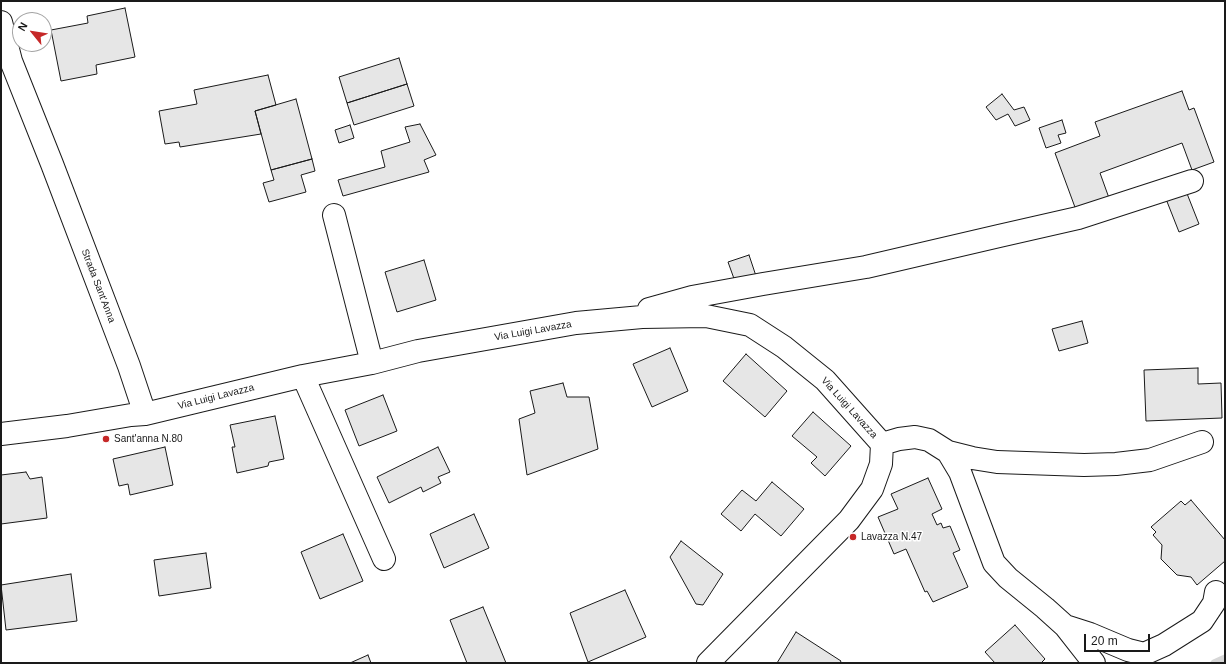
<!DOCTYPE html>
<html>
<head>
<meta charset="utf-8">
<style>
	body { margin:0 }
	#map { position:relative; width:1226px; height:664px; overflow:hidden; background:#fff; font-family:Arial,sans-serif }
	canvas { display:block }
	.frame { position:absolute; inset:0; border:2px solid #1a1a1a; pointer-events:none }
	.north { position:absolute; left:12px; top:12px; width:40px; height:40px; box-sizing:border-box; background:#fff; border:1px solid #a3a3a3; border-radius:50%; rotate:300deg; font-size:11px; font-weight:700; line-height:16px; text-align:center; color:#1a1a1a }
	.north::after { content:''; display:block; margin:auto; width:14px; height:18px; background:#c62828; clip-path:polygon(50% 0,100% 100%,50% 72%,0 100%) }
	.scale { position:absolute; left:1084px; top:634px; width:66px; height:18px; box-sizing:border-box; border:2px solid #1a1a1a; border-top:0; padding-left:5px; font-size:12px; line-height:14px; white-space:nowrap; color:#1a1a1a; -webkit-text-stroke:3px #fff; paint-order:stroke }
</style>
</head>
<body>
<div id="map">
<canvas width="1226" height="664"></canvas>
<div class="frame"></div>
<div class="north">N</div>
<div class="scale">20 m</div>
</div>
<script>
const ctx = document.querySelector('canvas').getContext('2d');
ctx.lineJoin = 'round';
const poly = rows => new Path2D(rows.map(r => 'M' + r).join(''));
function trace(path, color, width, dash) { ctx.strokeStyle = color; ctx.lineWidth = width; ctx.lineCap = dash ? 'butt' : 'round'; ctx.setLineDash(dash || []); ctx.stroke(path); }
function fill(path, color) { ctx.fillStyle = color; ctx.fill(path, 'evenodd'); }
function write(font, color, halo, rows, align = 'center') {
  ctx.font = font + ' Arial,sans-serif'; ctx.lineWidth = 3; ctx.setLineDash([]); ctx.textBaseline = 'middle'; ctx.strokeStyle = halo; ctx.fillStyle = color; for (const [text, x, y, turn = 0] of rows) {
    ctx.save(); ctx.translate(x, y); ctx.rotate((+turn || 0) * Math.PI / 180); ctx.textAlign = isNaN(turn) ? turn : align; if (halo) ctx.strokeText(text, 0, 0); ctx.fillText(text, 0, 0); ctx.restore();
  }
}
trace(poly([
	[1214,663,1225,658]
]), '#d7d7d7', 7);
const building = poly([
	[125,8,135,57,96,65,97,74,61,81,51,30,88,23,87,16,125,8],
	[399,58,407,84,347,103,339,77,399,58],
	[268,75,276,105,255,111,261,134,180,147,179,142,165,144,159,111,197,104,194,90,268,75],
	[407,84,414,106,354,125,347,103,407,84],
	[1182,91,1189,110,1194,108,1214,162,1192,170,1182,143,1100,173,1109,198,1076,210,1055,153,1100,136,1095,122,1182,91],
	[1002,94,1014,110,1024,107,1030,120,1015,126,1008,114,996,120,986,107,1002,94],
	[296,99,312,159,271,170,255,111,296,99],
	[1062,120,1066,133,1058,135,1061,143,1046,148,1039,128,1062,120],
	[420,124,436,155,424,160,429,172,343,196,338,180,385,167,381,151,410,142,405,127,420,124],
	[350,125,354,138,339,143,335,130,350,125],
	[312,159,315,171,301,175,306,192,269,202,263,183,274,180,271,170,312,159],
	[1186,191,1199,224,1179,232,1166,199,1186,191],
	[749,255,757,279,737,287,728,262,749,255],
	[424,260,436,300,397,312,385,272,424,260],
	[1082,321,1088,343,1059,351,1052,329,1082,321],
	[670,348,688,391,652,407,633,364,670,348],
	[746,354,787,391,765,417,723,381,746,354],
	[1198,368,1198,384,1221,383,1222,418,1146,421,1144,370,1198,368],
	[563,383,567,397,589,397,598,449,527,475,519,419,535,413,530,391,563,383],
	[383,395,397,431,359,446,345,410,383,395],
	[813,412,851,446,825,476,811,463,817,457,792,436,813,412],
	[275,416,284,459,269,462,268,466,237,473,232,447,235,447,230,425,275,416],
	[165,447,173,485,130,495,128,484,119,486,113,459,165,447],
	[438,447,450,472,438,477,441,483,423,492,421,487,389,503,377,477,438,447],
	[26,472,30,479,42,477,47,518,1,524,1,475,26,472],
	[928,478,942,509,932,514,937,525,941,523,943,528,950,526,960,550,953,553,968,587,933,602,927,591,925,592,906,549,894,554,878,517,898,509,891,494,928,478],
	[772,482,804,509,781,536,755,514,741,531,721,514,742,490,756,501,772,482],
	[1191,500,1225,540,1225,561,1197,585,1191,577,1177,575,1161,559,1162,545,1153,535,1156,532,1151,527,1181,501,1185,505,1191,500],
	[474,514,489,548,444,568,430,534,474,514],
	[343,534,363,581,320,599,301,552,343,534],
	[681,541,723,574,703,605,696,604,670,557,681,541],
	[206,553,211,588,159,596,154,560,206,553],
	[71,574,77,621,6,630,1,585,71,574],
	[625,590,646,637,588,662,570,613,625,590],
	[483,607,506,663,467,663,450,620,483,607],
	[1015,625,1045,659,1041,663,995,663,985,652,1015,625],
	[796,632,841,661,840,663,777,663,796,632],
	[368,655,371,663,350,663,368,655]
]);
fill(building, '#e6e6e6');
trace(building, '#1a1a1a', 1);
const minor = poly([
	[1,22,11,61,52,164,129,366,145,414],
	[334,215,372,363],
	[649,309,692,297,763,284,866,267,999,236,1078,218,1192,181],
	[303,376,384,559],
	[1,434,67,426,131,415,145,414,303,376,372,363,418,351,576,323,642,317,706,316,750,325,784,347,825,380,882,444,881,464,872,489,849,520,708,663],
	[882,444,899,439,915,437,929,440,948,452,960,472,994,563,1008,578,1045,608,1065,626,1094,663],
	[948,452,972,458,997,462,1084,465,1116,464,1150,460,1202,442],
	[1065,626,1090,634,1128,650,1144,654,1164,645,1202,621,1214,603,1216,592]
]);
trace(minor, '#1a1a1a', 24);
trace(minor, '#fff', 22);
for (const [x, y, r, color] of [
	[106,439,4,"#c62828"],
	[853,537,4,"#c62828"]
]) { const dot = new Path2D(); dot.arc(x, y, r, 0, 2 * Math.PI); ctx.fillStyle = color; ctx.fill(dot); trace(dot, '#fff', 1.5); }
write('10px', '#1a1a1a', '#fff', [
	["Strada Sant'Anna",98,286,69],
	["Via Luigi Lavazza",533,331,-10],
	["Via Luigi Lavazza",216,397,-14],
	["Via Luigi Lavazza",849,408,48]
]);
write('10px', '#1a1a1a', '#fff', [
	["Sant'anna N.80",114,439],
	["Lavazza N.47",861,537]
], 'left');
</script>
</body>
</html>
